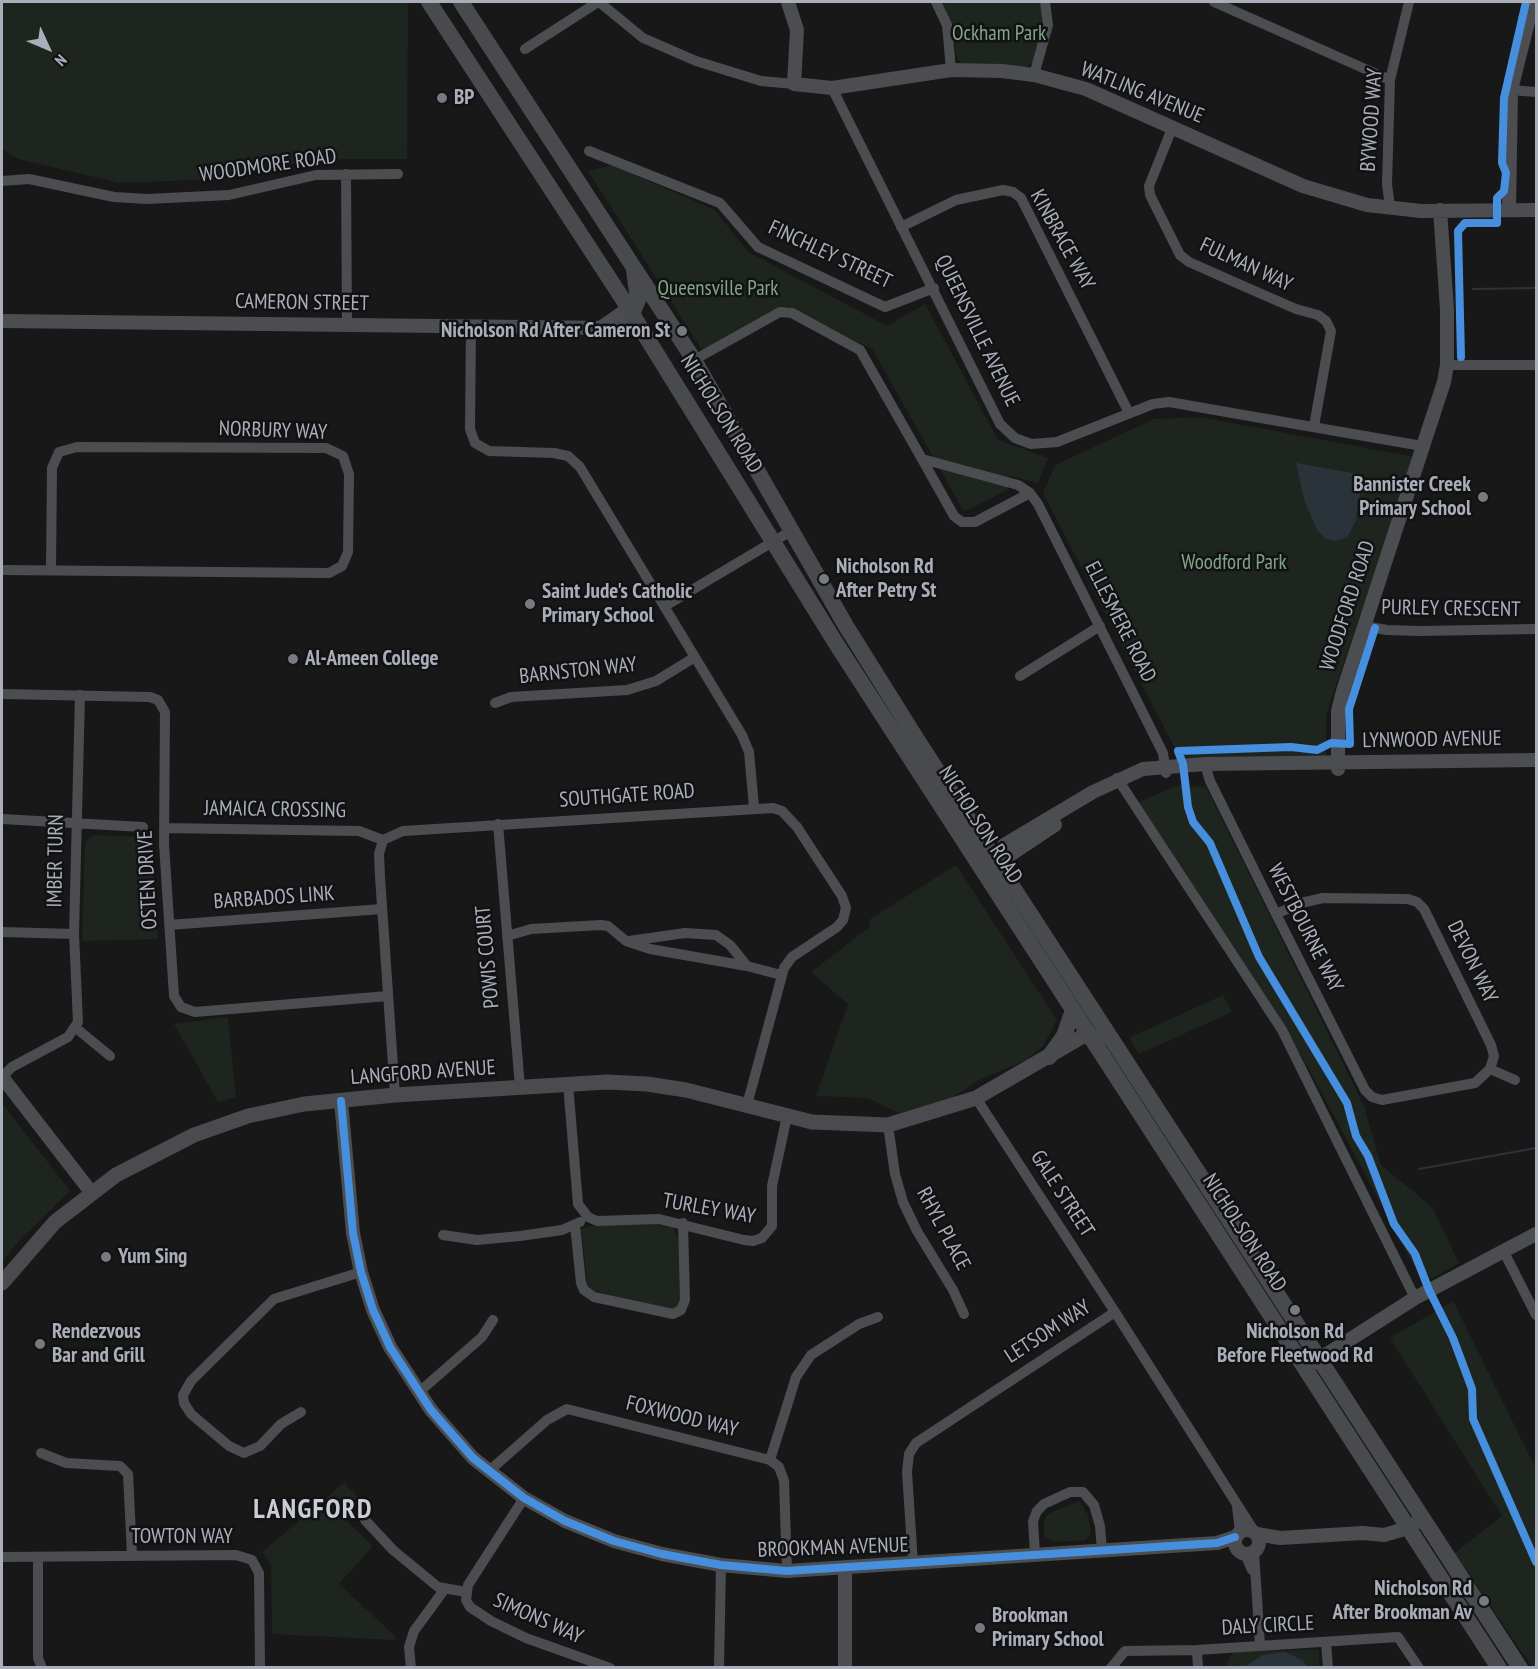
<!DOCTYPE html>
<html>
<head>
<meta charset="utf-8">
<style>
	body { margin:0 }
	#map { position:relative; width:1538px; height:1669px; overflow:hidden; background:#181818; font-family:"PT Sans Narrow",sans-serif }
	canvas { display:block }
	.frame { position:absolute; inset:0; border:3px solid #a9aeb9; pointer-events:none }
	.north { position:absolute; left:18px; top:18px; width:60px; height:60px; -webkit-text-stroke:4px #121214; paint-order:stroke; rotate:134deg; font-size:16px; font-weight:700; line-height:24px; text-align:center; color:#a9aeb9 }
	.north::after { content:''; display:block; margin:auto; width:21px; height:27px; background:#a9aeb9; clip-path:polygon(50% 0,100% 100%,50% 72%,0 100%) }
</style>
</head>
<body>
<div id="map">
<canvas width="1538" height="1669"></canvas>
<div class="frame"></div>
<div class="north">N</div>
</div>
<script>
const ctx = document.querySelector('canvas').getContext('2d');
ctx.lineJoin = 'round';
function fill(path, color) { ctx.fillStyle = color; ctx.fill(path, 'evenodd'); }
const poly = rows => new Path2D(rows.map(r => 'M' + r).join(''));
function trace(path, color, width, dash) { ctx.strokeStyle = color; ctx.lineWidth = width; ctx.lineCap = dash ? 'butt' : 'round'; ctx.setLineDash(dash || []); ctx.stroke(path); }
function write(font, color, halo, rows, align = 'center') {
  ctx.font = font + ' "PT Sans Narrow",sans-serif'; ctx.lineWidth = 5; ctx.setLineDash([]); ctx.textBaseline = 'middle'; ctx.strokeStyle = halo; ctx.fillStyle = color; for (const [text, x, y, turn = 0] of rows) {
    ctx.save(); ctx.translate(x, y); ctx.rotate((+turn || 0) * Math.PI / 180); ctx.textAlign = isNaN(turn) ? turn : align; if (halo) ctx.strokeText(text, 0, 0); ctx.fillText(text, 0, 0); ctx.restore();
  }
}
fill(poly([
	[2,2,408,2,407,159,316,159,217,179,120,183,18,159,2,149],
	[941,2,1040,2,1044,24,1033,62,1024,69,967,66,957,60,952,26],
	[612,165,715,210,748,252,887,326,925,304,998,440,1048,458,1038,483,1011,476,1007,490,964,512,873,350,788,306,702,350,588,171],
	[1200,417,1414,457,1326,715,1326,759,1181,760,1043,493,1055,465,1154,419],
	[1178,785,1206,787,1364,1106,1381,1165,1432,1207,1459,1263,1423,1283,1309,1069,1268,999,1137,803],
	[93,835,145,837,152,844,158,939,82,941,85,842],
	[956,865,1057,1020,1043,1046,1026,1060,977,1081,949,1100,899,1113,868,1098,816,1096,848,1004,811,972,870,927,869,920],
	[1223,995,1232,1012,1139,1054,1129,1038],
	[228,1017,236,1097,218,1102,174,1024],
	[2,1103,70,1191,19,1241,2,1262],
	[655,1224,672,1227,678,1238,682,1303,679,1308,669,1310,588,1289,581,1229,590,1226],
	[1453,1301,1536,1469,1536,1667,1532,1667,1455,1553,1502,1516,1390,1338],
	[344,1483,359,1498,344,1510,348,1522,373,1546,339,1584,396,1637,395,1640,272,1634,271,1565,262,1552],
	[1079,1501,1088,1515,1091,1534,1085,1540,1054,1542,1044,1536,1044,1520,1050,1513],
	[1319,1650,1319,1667,1224,1668,1234,1651]
]), '#1e251f');
fill(poly([
	[1296,463,1363,475,1356,520,1348,536,1337,541,1326,539,1317,530,1305,502],
	[1285,1652,1302,1660,1308,1667,1244,1667,1263,1655]
]), '#2b333a');
trace(poly([
	[1473,289,1536,288],
	[1419,1169,1536,1148]
]), '#2b333a', 2);
trace(poly([
	[599,2,643,38,696,61,761,81,794,84],
	[936,2,947,25,951,70],
	[1214,2,1390,80],
	[525,49,598,2],
	[1034,75,1048,25,1045,2],
	[832,88,1000,424,1015,438,1031,444,1057,442,1153,404,1169,402,1422,446],
	[1511,90,1536,92],
	[1173,126,1149,186,1150,195,1180,255,1189,262,1241,285,1296,309,1318,315,1326,321,1331,331,1314,426],
	[589,151,720,203,758,247,885,307,934,288],
	[346,174,347,324],
	[2,181,29,179,114,197,147,199,229,195,316,175,398,174],
	[1390,207,1387,184,1390,80,1409,2],
	[901,227,956,200,1003,190,1013,192,1021,198,1129,413],
	[471,326,470,429,475,443,489,451,554,453,568,456,580,467,742,735,749,752,754,807],
	[694,360,780,312,792,313,860,350,922,459,1018,485,1030,493,1038,504,1163,753,1166,773],
	[1447,365,1536,365],
	[922,459,954,516,962,522,975,522,1030,493],
	[2,570,329,573,342,566,348,552,349,474,343,456,326,448,77,447,59,452,52,468,51,570],
	[665,606,791,531],
	[1364,626,1387,630,1419,631,1536,629],
	[1020,676,1100,626],
	[2,694,150,697,158,700,165,712,164,844,174,996,181,1007,195,1012,388,996],
	[495,703,511,697,627,690,656,681,695,657],
	[1205,764,1210,781,1276,914,1365,1090,1372,1097,1382,1100,1475,1083,1490,1069,1494,1056,1491,1045,1424,909,1417,902,1408,899,1323,898,1301,903,1276,914],
	[1117,778,1282,1030,1415,1298],
	[2,819,143,827],
	[498,824,520,1087],
	[164,828,359,831,383,840],
	[169,925,382,909],
	[2,932,74,934],
	[507,936,531,929,601,925,608,926,626,941,650,949,747,966],
	[629,941,685,933,716,935,730,945,747,966,781,975],
	[76,1028,110,1056],
	[1490,1069,1515,1080],
	[2,1077,12,1067,68,1037,78,1022,74,934,80,695],
	[568,1084,578,1204,588,1217,597,1221,659,1219,744,1240,753,1241,762,1238,772,1226,772,1186,787,1116],
	[395,1095,380,877,379,854,383,840,403,831,773,808,782,811,797,827,842,896,846,908,843,920,837,927,792,957,784,968,747,1105],
	[976,1098,1115,1312],
	[888,1125,895,1174,903,1202,917,1231,953,1290,964,1314],
	[575,1225,581,1283,584,1290,594,1297,673,1314,681,1310,685,1300,683,1223],
	[443,1235,477,1240,520,1236,562,1230,580,1222],
	[1503,1250,1536,1315],
	[418,1393,482,1337,493,1320],
	[301,1412,281,1424,260,1446,244,1453,229,1446,191,1414,184,1403,183,1395,191,1381,274,1299,361,1272],
	[41,1453,66,1463,120,1466,128,1474,132,1556],
	[770,1460,796,1377,811,1355,859,1324,878,1317],
	[489,1471,547,1420,567,1409,770,1460,779,1467,784,1481,787,1571],
	[524,1498,468,1585,466,1600,470,1607,491,1621,526,1638,610,1668],
	[1237,1507,1240,1531],
	[365,1520,393,1550,438,1587,466,1592],
	[1254,1552,1260,1645],
	[1035,1554,1033,1521,1037,1511,1044,1504,1070,1492,1083,1492,1094,1505,1100,1526,1102,1550],
	[1245,1554,1252,1570],
	[2,1557,236,1555,252,1560,259,1573,260,1668],
	[38,1557,38,1658,42,1668],
	[913,1563,907,1472,909,1454,916,1443,1115,1312,1254,1531],
	[1326,1642,1328,1668],
	[1197,1650,1198,1668],
	[411,1668,409,1647,414,1631,444,1590],
	[719,1668,721,1565],
	[1111,1668,1125,1651,1197,1650,1398,1637,1419,1668]
]), '#4c4d51', 10);
trace(poly([
	[788,2,797,30,794,84,832,88,951,70,1002,71,1034,75,1086,89,1303,186,1367,205,1421,211,1536,210],
	[1509,210,1511,90,1533,2],
	[2,321,613,328,627,322,632,314,622,313,602,327],
	[1338,769,1338,711,1343,691,1444,382,1447,365,1447,309,1440,210],
	[991,858,1010,855,1055,825],
	[993,866,1004,845,1093,792,1143,769,1205,764,1536,760],
	[2,1077,91,1192],
	[341,1101,353,1233,361,1272,373,1310,390,1347,431,1410,473,1458,524,1498,565,1521,614,1541,662,1554,721,1565,787,1571,1217,1543,1235,1537],
	[1313,1363,1415,1298,1536,1234],
	'1235 1542a12 12 0 1 1 24 0a12 12 0 1 1-24 0Z',
	[1257,1534,1280,1538,1363,1533,1384,1535,1408,1528,1423,1518],
	[845,1569,845,1668]
]), '#4c4d51', 14);
trace(poly([
	[2,1283,55,1222,116,1175,194,1135,248,1116,304,1104,395,1095,607,1082,647,1084,686,1090,812,1122,888,1125,976,1098,1083,1036,1101,1038]
]), '#4b4b4f', 15);
trace(poly([
	[429,2,624,301,837,645,1499,1668],
	[461,2,694,360,846,626,916,738,1520,1668],
	[632,314,638,300,634,270],
	[1049,1057,1064,1036,1073,1010]
]), '#494a4d', 16);
trace(poly([
	[1461,357,1458,231,1465,223,1497,223,1497,198,1504,191,1506,173,1502,163,1504,98,1526,2],
	[1375,628,1349,709,1350,744,1331,743,1317,750,1291,747,1178,751,1183,764,1188,807,1193,822,1210,843,1259,957,1347,1103,1356,1136,1368,1156,1394,1224,1415,1254,1429,1290,1453,1338,1472,1389,1473,1419,1536,1562],
	[341,1101,353,1233,361,1272,373,1310,390,1347,431,1410,473,1458,524,1498,565,1521,614,1541,662,1554,721,1565,787,1571,1217,1543,1235,1537]
]), '#468fdf', 8);
for (const [x, y, r, color] of [
	[442,98,6,"#767a81"],
	[682,331,6,"#767a81"],
	[1483,497,6,"#767a81"],
	[824,579,6,"#767a81"],
	[530,604,6,"#767a81"],
	[293,659,6,"#767a81"],
	[106,1257,6,"#767a81"],
	[1295,1310,6,"#767a81"],
	[40,1344,6,"#767a81"],
	[1484,1601,6,"#767a81"],
	[980,1628,6,"#767a81"]
]) { const dot = new Path2D(); dot.arc(x, y, r, 0, 2 * Math.PI); ctx.fillStyle = color; ctx.fill(dot); trace(dot, '#121214', 2); }
write('21px', '#81a483', '#121214', [
	["Ockham Park",999,34],
	["Queensville Park",718,289],
	["Woodford Park",1234,563]
]);
write('21px', '#a9aeb9', '#121214', [
	["WATLING AVENUE",1142,93,22],
	["BYWOOD WAY",1372,120,-86],
	["WOODMORE ROAD",268,166,-8],
	["KINBRACE WAY",1062,240,61],
	["FINCHLEY STREET",830,255,25],
	["FULMAN WAY",1246,265,25],
	["CAMERON STREET",302,303,1],
	["QUEENSVILLE AVENUE",977,331,64],
	["NICHOLSON ROAD",721,414,58],
	["NORBURY WAY",273,431,2],
	["WOODFORD ROAD",1348,606,-72],
	["PURLEY CRESCENT",1451,609,1],
	["ELLESMERE ROAD",1120,622,63],
	["BARNSTON WAY",578,671,-6],
	["LYNWOOD AVENUE",1432,740,-1],
	["SOUTHGATE ROAD",627,796,-4],
	["JAMAICA CROSSING",275,810,1],
	["NICHOLSON ROAD",980,825,57],
	["IMBER TURN",56,861,-89],
	["OSTEN DRIVE",148,880,-93],
	["BARBADOS LINK",274,898,-4],
	["WESTBOURNE WAY",1305,928,63],
	["POWIS COURT",488,957,-95],
	["DEVON WAY",1472,962,64],
	["LANGFORD AVENUE",423,1073,-4],
	["GALE STREET",1062,1194,57],
	["TURLEY WAY",709,1209,10],
	["RHYL PLACE",943,1229,62],
	["NICHOLSON ROAD",1244,1233,57],
	["LETSOM WAY",1048,1332,-33],
	["FOXWOOD WAY",682,1417,14],
	["TOWTON WAY",182,1537],
	["BROOKMAN AVENUE",833,1548,-2],
	["SIMONS WAY",538,1619,24],
	["DALY CIRCLE",1268,1626,-3]
]);
write('bold 21px', '#a9aeb9', '#121214', [
	["BP",454,98],
	["Nicholson Rd After Cameron St",670,331,"right"],
	["Bannister Creek",1471,485,"right"],
	["Primary School",1471,509,"right"],
	["Nicholson Rd",836,567],
	["After Petry St",836,591],
	["Saint Jude's Catholic",542,592],
	["Primary School",542,616],
	["Al-Ameen College",305,659],
	["Yum Sing",118,1257],
	["Rendezvous",52,1332],
	["Bar and Grill",52,1356],
	["Nicholson Rd",1295,1332,"center"],
	["Before Fleetwood Rd",1295,1356,"center"],
	["Nicholson Rd",1472,1589,"right"],
	["After Brookman Av",1472,1613,"right"],
	["Brookman",992,1616],
	["Primary School",992,1640]
], 'left');
ctx.letterSpacing = '1.5px';
write('bold 27px', '#cacdd5', '#121214', [
	["LANGFORD",313,1510]
]);
ctx.letterSpacing = '0px';
</script>
</body>
</html>
